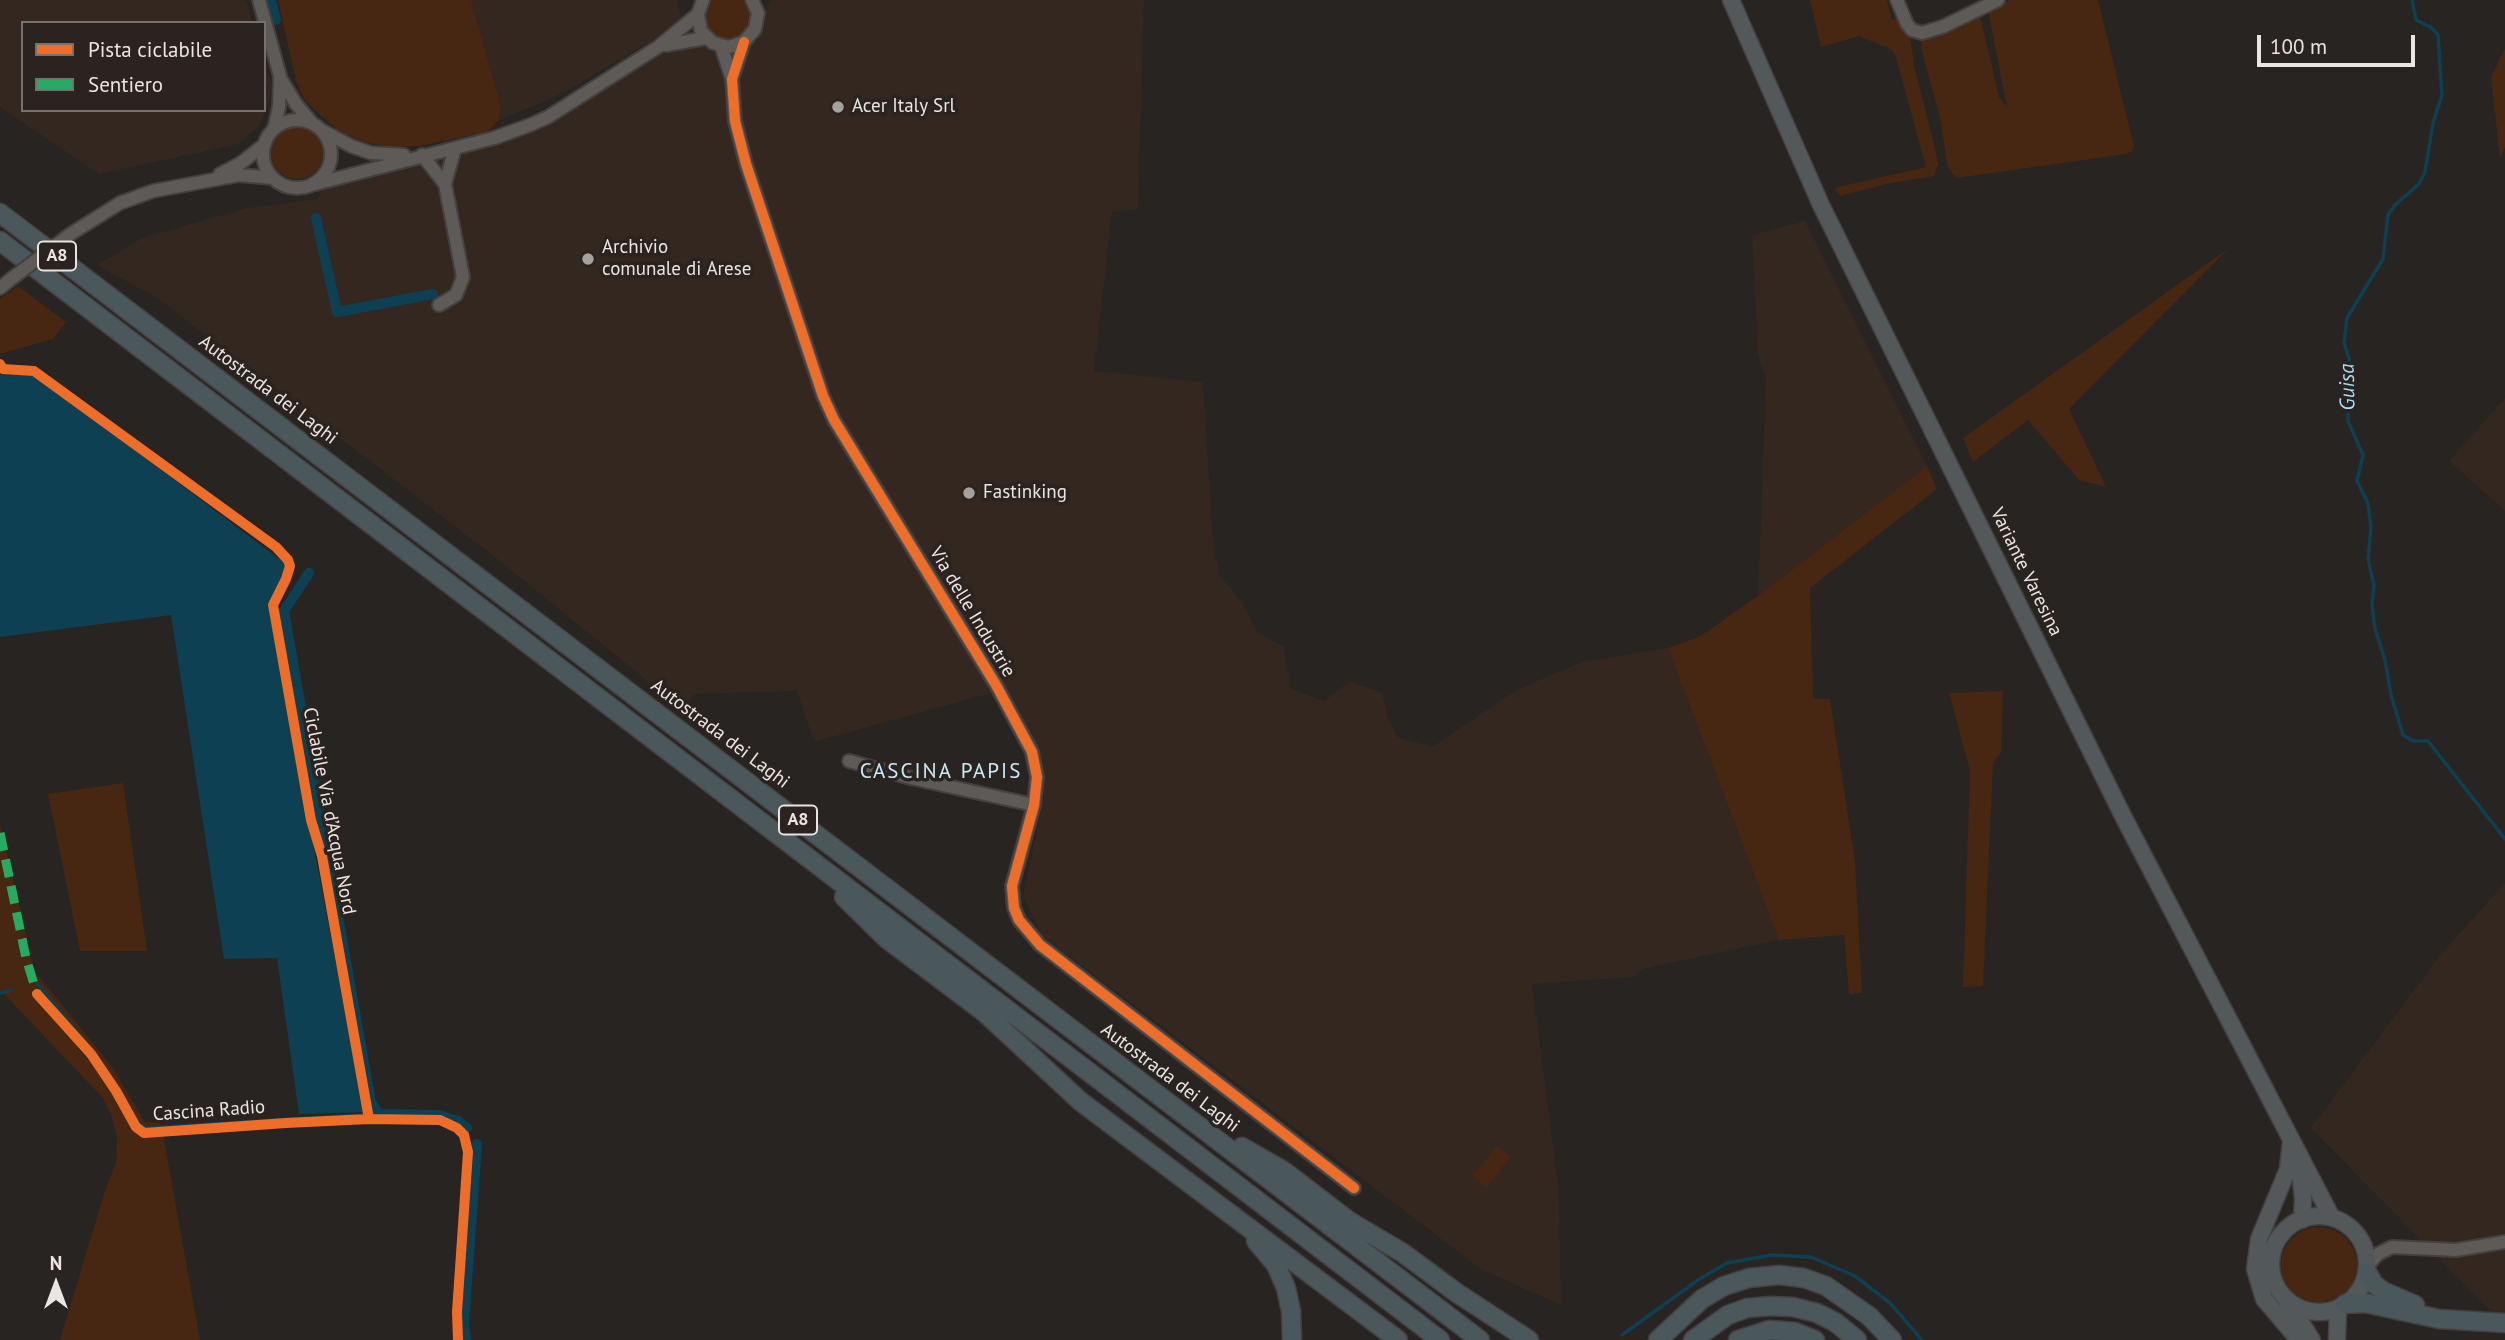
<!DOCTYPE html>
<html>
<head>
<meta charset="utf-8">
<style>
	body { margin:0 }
	#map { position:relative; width:2505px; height:1340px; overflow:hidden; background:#272422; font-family:"PT Sans",sans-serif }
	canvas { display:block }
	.legend { position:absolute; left:21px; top:21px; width:245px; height:91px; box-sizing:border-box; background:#2a231f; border:2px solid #77716d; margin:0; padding:9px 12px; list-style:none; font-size:21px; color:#eae5e2 }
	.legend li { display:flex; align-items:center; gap:14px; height:35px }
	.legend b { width:35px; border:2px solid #77716d }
	.north { position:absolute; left:21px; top:1249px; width:70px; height:70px; -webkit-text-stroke:5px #2a231f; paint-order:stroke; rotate:0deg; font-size:19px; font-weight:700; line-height:28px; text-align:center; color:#eae5e2 }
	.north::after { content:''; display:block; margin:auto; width:24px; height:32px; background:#eae5e2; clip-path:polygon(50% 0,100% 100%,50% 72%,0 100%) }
	.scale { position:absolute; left:2257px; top:35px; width:158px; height:32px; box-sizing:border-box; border:4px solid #eae5e2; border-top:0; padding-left:9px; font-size:21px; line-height:24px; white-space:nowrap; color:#eae5e2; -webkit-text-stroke:5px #2a231f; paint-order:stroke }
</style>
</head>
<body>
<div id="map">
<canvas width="2505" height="1340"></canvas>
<ul class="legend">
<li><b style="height:9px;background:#ee6e29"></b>Pista ciclabile</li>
<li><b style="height:9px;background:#26ab63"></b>Sentiero</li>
</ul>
<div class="north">N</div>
<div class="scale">100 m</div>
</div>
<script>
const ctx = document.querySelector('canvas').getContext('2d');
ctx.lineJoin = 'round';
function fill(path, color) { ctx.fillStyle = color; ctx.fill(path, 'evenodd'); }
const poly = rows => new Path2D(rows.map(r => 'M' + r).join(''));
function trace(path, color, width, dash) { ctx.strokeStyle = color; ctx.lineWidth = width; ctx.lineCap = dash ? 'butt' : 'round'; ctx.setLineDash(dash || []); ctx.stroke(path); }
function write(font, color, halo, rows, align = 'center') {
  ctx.font = font + ' "PT Sans",sans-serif'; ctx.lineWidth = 7; ctx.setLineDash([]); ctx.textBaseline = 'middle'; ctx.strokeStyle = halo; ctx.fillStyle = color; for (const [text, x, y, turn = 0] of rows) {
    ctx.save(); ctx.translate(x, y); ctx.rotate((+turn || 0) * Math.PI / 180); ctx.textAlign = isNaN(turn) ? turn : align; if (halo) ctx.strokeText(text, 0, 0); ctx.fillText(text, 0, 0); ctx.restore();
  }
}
fill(poly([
	[0,0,246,0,253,23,23,23,23,110,264,110,264,59,272,84,269,103,260,125,239,144,99,174,0,107],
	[471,0,677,0,681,18,650,42,557,96,498,121,501,106],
	[772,0,1144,0,1138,209,1112,212,1094,371,1203,382,1213,542,1220,576,1242,602,1257,632,1284,647,1291,689,1324,701,1350,681,1382,693,1389,722,1398,737,1432,747,1518,689,1582,662,1668,648,1779,940,1642,969,1634,977,1532,984,1559,1191,1561,1305,1482,1270,1043,936,1023,897,1044,796,1038,751,1009,691,988,694,814,742,797,691,695,694,681,708,491,554,157,298,97,265,142,238,247,208,318,199,322,188,523,136,548,123,661,50,704,43,726,50,761,22],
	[1805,221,1927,466,1758,596,1766,378,1758,355,1752,235],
	[2505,398,2505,511,2449,461],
	[2505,883,2505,1326,2311,1128,2442,953]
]), '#332720');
fill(poly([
	[278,0,471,0,501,106,498,121,487,132,420,146,389,147,364,142,339,131,305,101,296,81],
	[709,0,746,0,751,8,752,17,746,32,732,40,717,38,711,34,704,21,705,6],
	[1810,0,1887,0,1892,20,1899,17,1902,28,1910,33,1914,65,1935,148,1938,165,1934,176,1891,183,1840,196,1834,188,1926,167,1895,54,1890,49,1859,36,1821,47],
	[2010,0,2098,0,2134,146,2132,151,2126,154,1957,178,1952,173,1947,165,1941,122,1921,47,1922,38,1936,36,1980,15,1999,97,2007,107,1988,11],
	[2505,48,2505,147,2500,158,2491,77],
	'271 153a26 26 0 1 1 52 0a26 26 0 1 1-52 0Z',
	[2229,248,2069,409,2106,487,2079,480,2028,420,1973,462,1963,438],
	[18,286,66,322,53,339,0,354,0,299],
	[1927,466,1937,489,1810,588,1813,699,1830,699,1855,861,1862,993,1849,994,1844,935,1779,940,1668,648,1699,637,1758,596],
	[2003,691,2001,753,1993,763,1983,986,1963,987,1970,771,1949,693],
	[123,783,147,951,80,951,48,794],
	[0,823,34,970,113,1068,145,1122,161,1123,200,1340,60,1340,104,1194,116,1162,117,1137,112,1117,103,1098,4,994,0,994],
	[1497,1146,1510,1157,1486,1187,1473,1176],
	'2281 1265a38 38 0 1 1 76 0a38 38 0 1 1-76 0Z'
]), '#472712');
fill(poly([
	[25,371,35,375,286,564,285,572,268,605,364,1112,299,1114,277,958,224,959,171,615,0,637,0,375,2,372]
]), '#0e4053');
trace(poly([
	[2412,0,2416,20,2432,28,2438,35,2442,95,2433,123,2425,172,2419,184,2395,205,2388,215,2383,259,2347,318,2344,343,2349,358,2348,421,2363,455,2357,481,2368,503,2371,527,2368,559,2374,585,2372,604,2375,629,2385,660,2391,695,2403,735,2413,741,2428,741,2505,839],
	[37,983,97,1056,123,1095,138,1123,146,1128,379,1114],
	[0,993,11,990],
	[1622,1335,1698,1280,1727,1263,1772,1255,1811,1257,1855,1276,1890,1303,1922,1340]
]), '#0e4053', 3.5);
trace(poly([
	[271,0,276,20],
	[316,218,337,312,433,294],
	[309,573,284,611,371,1102,379,1114,439,1115,458,1121,467,1128],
	[466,1340,464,1323,477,1144]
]), '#0e4053', 10);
const minor = poly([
	[259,0,280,76,279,107,274,129],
	[703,0,698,14,701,31,713,43,729,47,744,42,755,29,758,13,752,0],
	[1897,0,1907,24,1912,30,1922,33,1942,27,1998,0],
	[744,42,732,79,735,121,746,164,823,396,834,420,996,685,1032,752,1037,777,1034,805,1012,886,1014,908,1019,920,1040,945,1354,1188],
	[666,45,706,38],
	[721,46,732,79],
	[282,81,296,104,312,123],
	'263 154a34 34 0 1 1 68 0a34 34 0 1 1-68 0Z',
	[323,131,351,146,371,153,404,155],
	[422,155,445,184],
	[220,174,241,163,265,144],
	[315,184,494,138,530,125,548,117,658,47,698,14],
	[72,233,120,203,153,191,239,175,273,178],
	[0,288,11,279],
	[439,305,456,295,463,277,445,184,455,148],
	[849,761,911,778,1034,805],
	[2367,1266,2378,1254,2392,1247,2456,1250,2505,1242]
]);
const major = poly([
	[1731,0,1821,205,2123,816,2332,1218],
	[2291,1142,2288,1169,2259,1239,2255,1269,2264,1299,2299,1340],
	[2299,1161,2303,1199,2302,1220],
	'2271 1264a48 48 0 1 1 96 0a48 48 0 1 1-96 0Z',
	[2287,1301,2312,1340],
	[2337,1340,2338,1308]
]);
const highway = poly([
	[0,213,1480,1340],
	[0,241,1440,1340],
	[844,897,887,939,984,1012,1080,1101,1398,1340],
	[1242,1147,1284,1171,1349,1221,1403,1253,1457,1293,1529,1340],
	[1256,1241,1276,1265,1286,1288,1291,1311,1292,1340],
	[2367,1272,2374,1284,2383,1291,2415,1305],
	[2345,1304,2365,1303,2439,1319,2505,1323],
	[1658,1340,1702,1299,1724,1286,1749,1278,1779,1275,1804,1278,1826,1286,1869,1316,1892,1340],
	[1693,1340,1728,1315,1747,1308,1770,1306,1793,1307,1817,1313,1835,1322,1857,1340],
	[1738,1340,1769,1330,1795,1332,1815,1340]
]);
trace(minor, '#44403f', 16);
trace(major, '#44403f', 19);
trace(highway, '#44403f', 21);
trace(minor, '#5d5a57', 12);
trace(major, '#53595b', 16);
trace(highway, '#4a575b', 18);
const minorBridge = poly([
	[11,279,72,233]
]);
trace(minorBridge, '#44403f', 16, []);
trace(minorBridge, '#5d5a57', 12);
trace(poly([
	[0,833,26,958,37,994]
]), '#26ab63', 9, [18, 9]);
trace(poly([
	[744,42,732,79,735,121,746,164,823,396,834,420,996,685,1032,752,1037,777,1034,805,1012,886,1014,908,1019,920,1040,945,1354,1188],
	[0,364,3,369,34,371,276,547,288,560,290,566,286,579,273,605,311,820,322,856,369,1119],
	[37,994,91,1054,116,1091,136,1127,144,1133,286,1123,369,1119,440,1120,457,1128,464,1135,468,1152,457,1312,458,1340]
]), '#ee6e29', 10);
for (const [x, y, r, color] of [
	[838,107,7,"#a6a19f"],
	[588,259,7,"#a6a19f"],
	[969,493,7,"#a6a19f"]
]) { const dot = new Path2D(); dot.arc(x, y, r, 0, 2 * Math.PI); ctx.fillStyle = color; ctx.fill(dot); trace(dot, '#2a231f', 2.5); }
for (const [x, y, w] of [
	[57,256,38],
	[798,820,38]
]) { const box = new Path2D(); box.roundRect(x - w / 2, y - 14.5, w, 29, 5); ctx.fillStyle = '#2a231f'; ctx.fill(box); trace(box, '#eae5e2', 2); }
write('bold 18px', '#eae5e2', null, [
	["A8",57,256],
	["A8",798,820]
]);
write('19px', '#eae5e2', '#2a231f', [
	["Acer Italy Srl",852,107],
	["Archivio",602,248],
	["comunale di Arese",602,270],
	["Fastinking",983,493]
], 'left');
write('19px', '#eae5e2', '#2a231f', [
	["Autostrada dei Laghi",268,390,37],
	["Variante Varesina",2026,572,64],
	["Via delle Industrie",972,612,59],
	["Autostrada dei Laghi",720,734,37],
	["Ciclabile Via d’Acqua Nord",329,811,79],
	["Autostrada dei Laghi",1170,1078,37],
	["Cascina Radio",209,1111,-4]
]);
write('italic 21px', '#a8def8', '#2a231f', [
	["Guisa",2348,387,-91]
]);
ctx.letterSpacing = '2px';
write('21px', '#c9e9f9', '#2a231f', [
	["CASCINA PAPIS",941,772]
]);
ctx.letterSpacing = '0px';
</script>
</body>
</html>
